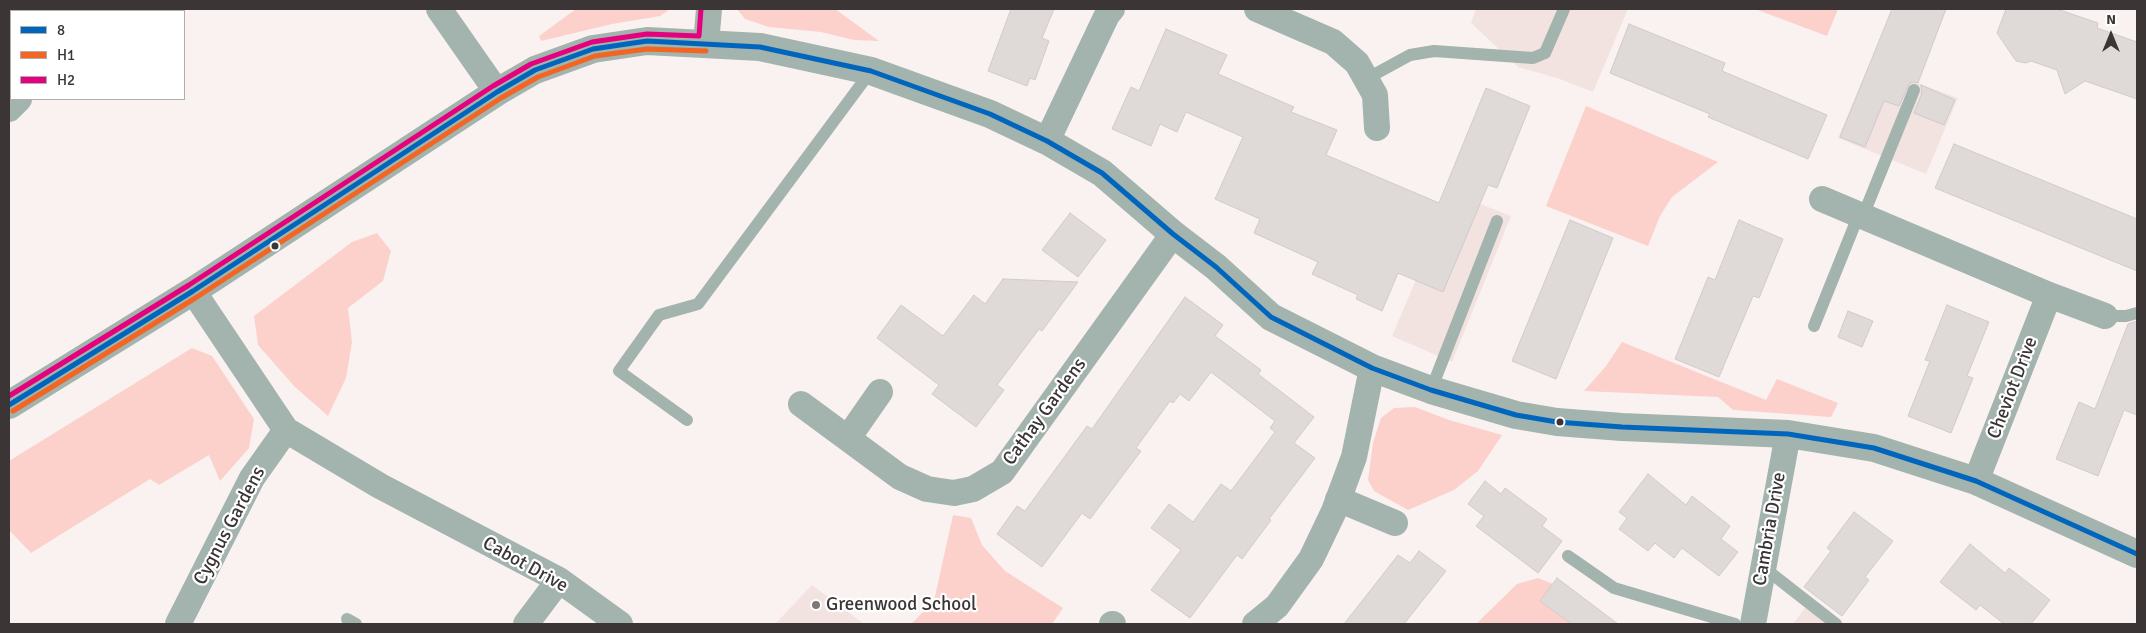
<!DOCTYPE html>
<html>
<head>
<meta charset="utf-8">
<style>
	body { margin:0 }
	#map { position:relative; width:2146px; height:633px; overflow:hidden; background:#faf2f0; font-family:Signika,sans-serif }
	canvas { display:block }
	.frame { position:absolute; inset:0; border:10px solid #3b3535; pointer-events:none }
	.legend { position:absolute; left:10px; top:10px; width:175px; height:90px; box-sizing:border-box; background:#fff; border:1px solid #b1aeae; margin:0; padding:6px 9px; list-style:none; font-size:15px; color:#3b3535 }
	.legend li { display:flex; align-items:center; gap:10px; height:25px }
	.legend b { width:25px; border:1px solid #b1aeae }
	.north { position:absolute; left:2086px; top:10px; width:50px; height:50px; -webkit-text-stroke:4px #fff; paint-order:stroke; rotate:0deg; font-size:14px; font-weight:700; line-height:20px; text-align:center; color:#3b3535 }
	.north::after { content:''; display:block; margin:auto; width:18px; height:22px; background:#3b3535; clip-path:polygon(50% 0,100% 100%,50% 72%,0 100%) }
</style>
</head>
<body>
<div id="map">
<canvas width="2146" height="633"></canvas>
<div class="frame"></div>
<ul class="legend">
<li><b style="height:6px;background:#0065bd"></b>8</li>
<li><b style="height:6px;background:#f26522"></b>H1</li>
<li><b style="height:6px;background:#e5007d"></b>H2</li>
</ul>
<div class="north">N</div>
</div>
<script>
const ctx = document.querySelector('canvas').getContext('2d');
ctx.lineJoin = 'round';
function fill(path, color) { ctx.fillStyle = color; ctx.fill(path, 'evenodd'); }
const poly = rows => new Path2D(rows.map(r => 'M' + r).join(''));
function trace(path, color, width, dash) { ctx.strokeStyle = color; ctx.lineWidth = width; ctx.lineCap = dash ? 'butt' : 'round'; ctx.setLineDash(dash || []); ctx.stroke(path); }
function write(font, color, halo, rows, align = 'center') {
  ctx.font = font + ' Signika,sans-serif'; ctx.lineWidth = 4.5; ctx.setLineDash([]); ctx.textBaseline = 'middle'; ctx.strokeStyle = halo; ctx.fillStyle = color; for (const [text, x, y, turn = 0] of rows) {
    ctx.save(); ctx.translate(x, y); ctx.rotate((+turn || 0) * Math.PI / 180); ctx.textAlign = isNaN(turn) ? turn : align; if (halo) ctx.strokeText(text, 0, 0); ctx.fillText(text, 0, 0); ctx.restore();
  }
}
fill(poly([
	[1476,9,1628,9,1593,92,1557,78,1518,67,1471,23],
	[1869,65,1958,98,1926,174,1838,138],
	[1453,193,1511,216,1452,362,1392,336],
	[812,585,864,624,775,624],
	[1812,599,1844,624,1793,624]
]), '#f2e3e0');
fill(poly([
	[576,9,670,9,660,16,612,24,541,41,539,36],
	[737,9,835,9,879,41,854,40,821,32,769,27,745,19],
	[1755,9,1838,9,1827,36],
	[1586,106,1718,162,1672,197,1660,216,1648,246,1546,206],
	[377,233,391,251,383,281,348,308,352,342,346,378,328,416,294,386,258,345,254,316,352,242],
	[1622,342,1766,400,1777,379,1838,403,1831,417,1733,410,1718,397,1584,391,1606,366],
	[192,348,212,356,254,419,249,448,220,481,209,455,159,485,150,479,31,553,9,530,9,461],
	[1415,407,1449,420,1502,435,1478,471,1454,490,1408,510,1374,491,1368,480,1373,443,1381,418,1394,408],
	[953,515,971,518,982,545,1005,571,1063,608,1052,624,911,624,934,601],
	[1538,578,1553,584,1540,601,1572,624,1476,624,1517,584]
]), '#fcd0cb');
const building = poly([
	[1011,9,1054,9,1042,38,1049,41,1035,80,1030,78,1027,86,988,71,1011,9],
	[1892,9,1946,9,1918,83,1913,82,1909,84,1899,106,1884,101,1865,147,1840,137,1892,9],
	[2006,9,2057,9,2098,23,2097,28,2137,42,2137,99,2085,81,2065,94,2057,70,2031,61,2026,63,2016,61,1997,33,2006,9],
	[1629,24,1725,63,1722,71,1827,115,1808,159,1708,117,1710,114,1610,73,1629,24],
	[1166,29,1227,55,1218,74,1294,107,1291,112,1337,130,1326,155,1439,203,1486,88,1530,106,1497,188,1488,185,1443,292,1398,273,1382,311,1356,299,1358,295,1312,274,1318,262,1254,233,1260,219,1215,199,1243,137,1186,112,1177,132,1160,124,1151,146,1112,129,1131,87,1139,91,1166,29],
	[1921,85,1955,100,1944,125,1914,113,1922,93,1921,85],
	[1954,144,2137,219,2137,271,1935,188,1954,144],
	[1070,213,1106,240,1078,277,1042,250,1070,213],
	[1570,220,1613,238,1556,379,1512,361,1570,220],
	[1739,220,1783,239,1759,298,1753,296,1719,377,1675,359,1708,277,1715,280,1739,220],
	[1003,279,1078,282,1042,331,1039,329,997,385,1004,390,976,427,932,394,939,385,877,338,901,305,943,336,974,295,985,304,1003,279],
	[1185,297,1223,325,1215,336,1261,370,1258,374,1314,417,1294,443,1315,458,1269,519,1271,520,1242,559,1237,555,1190,618,1151,590,1181,550,1151,528,1169,504,1193,522,1221,484,1231,491,1275,432,1270,428,1275,421,1211,372,1189,401,1180,394,1173,403,1170,401,1136,448,1141,451,1090,519,1082,513,1042,567,997,534,1017,506,1025,511,1087,426,1092,429,1185,297],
	[1947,305,1989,322,1967,376,1973,378,1951,433,1908,416,1930,361,1925,360,1947,305],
	[1848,311,1873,321,1862,347,1838,337,1848,311],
	[2137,321,2137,415,2124,410,2098,476,2056,459,2079,402,2095,409,2128,324,2137,321],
	[1648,474,1686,505,1692,496,1730,526,1721,539,1738,552,1719,576,1682,548,1674,558,1655,543,1648,551,1619,529,1627,518,1619,512,1648,474],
	[1485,481,1501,494,1505,488,1547,519,1542,526,1562,541,1538,573,1476,526,1484,516,1468,504,1485,481],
	[1854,512,1893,541,1865,577,1869,580,1842,616,1804,587,1831,551,1827,548,1854,512],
	[1970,544,2005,573,2009,568,2050,600,2031,624,2004,624,1980,605,1976,610,1940,582,1970,544],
	[1419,551,1446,571,1404,624,1344,624,1398,555,1410,563,1419,551],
	[1557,578,1618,624,1572,624,1540,601,1557,578]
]);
fill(building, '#dfd9d8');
trace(building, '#d0cac9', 1);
trace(poly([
	[1366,79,1410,55,1434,51,1533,58,1545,53,1564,9],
	[1863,216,1914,90],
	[2105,316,2126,316,2137,313],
	[1814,326,1859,214],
	[1431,390,1497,221],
	[687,420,619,371,659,315,698,304,871,71],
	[1568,556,1614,588,1735,624],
	[1763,567,1836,624],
	[347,619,356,624]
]), '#a3b3ad', 12);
trace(poly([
	[439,9,497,92],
	[1257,9,1333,42,1357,63,1375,95,1377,128],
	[109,11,111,9],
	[706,44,709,9],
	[9,109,19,99],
	[1047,141,1107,15,1112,9],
	[1822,199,2049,295,2105,316],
	[193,291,286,430,380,486,559,580,620,624],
	[801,404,900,477,927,489,954,493,973,489,1002,472,1173,234],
	[848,438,880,392],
	[1976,481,2049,295],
	[1338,499,1395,523],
	[178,624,252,478,286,430],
	[526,624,559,580],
	[1112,624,1113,624],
	[1255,624,1277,606,1311,559,1334,511,1354,457,1372,368],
	[1753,624,1788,434]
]), '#a3b3ad', 26);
trace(poly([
	[9,405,193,291,497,92,535,70,593,49,647,41,760,47,871,71,990,114,1047,141,1102,173,1173,234,1216,267,1271,317,1372,368,1431,390,1516,415,1557,422,1622,427,1788,434,1874,448,1976,481,2137,554]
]), '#a3b3ad', 28);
trace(poly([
	[9,405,193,291,497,92,535,70,593,49,647,41,760,47,871,71,990,114,1047,141,1102,173,1173,234,1216,267,1271,317,1372,368,1431,390,1516,415,1557,422,1622,427,1788,434,1874,448,1976,481,2137,554]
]), '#0065bd', 5);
trace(poly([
	[13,411,197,297,501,98,538,77,595,56,647,49,706,51]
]), '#f26522', 5);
trace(poly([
	[9,396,189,285,493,86,531,64,592,42,647,34,699,36,701,9]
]), '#e5007d', 5);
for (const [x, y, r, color] of [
	[275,246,4.5,"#3b3535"],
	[1560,422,4.5,"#3b3535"],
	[816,605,5,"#7e7776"]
]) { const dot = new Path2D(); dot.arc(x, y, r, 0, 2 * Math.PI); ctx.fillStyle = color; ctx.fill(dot); trace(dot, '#fff', 2); }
write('19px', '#3b3535', '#fff', [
	["Cheviot Drive",2013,388,-69],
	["Cathay Gardens",1045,412,-54],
	["Cygnus Gardens",230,526,-62],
	["Cambria Drive",1770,529,-80],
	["Cabot Drive",525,565,29]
]);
write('19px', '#3b3535', '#fff', [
	["Greenwood School",826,605]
], 'left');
</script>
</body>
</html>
